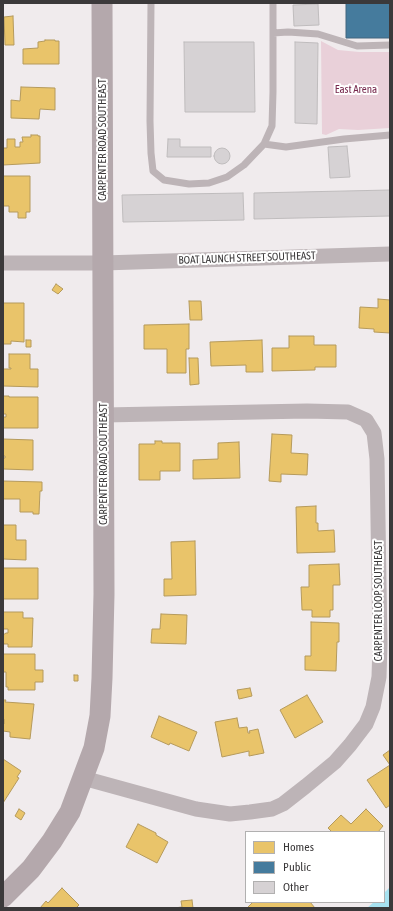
<!DOCTYPE html>
<html>
<head>
<meta charset="utf-8">
<style>
	body { margin:0 }
	#map { position:relative; width:393px; height:911px; overflow:hidden; background:#f0ebed; font-family:"Asap Condensed",sans-serif }
	canvas { display:block }
	.frame { position:absolute; inset:0; border:4px solid #3b393a; pointer-events:none }
	.legend { position:absolute; left:245px; top:831px; width:140px; height:72px; box-sizing:border-box; background:#fff; border:1px solid #b1b0b0; margin:0; padding:5px 7px; list-style:none; font-size:12px; color:#3b393a }
	.legend li { display:flex; align-items:center; gap:8px; height:20px }
	.legend b { width:20px; border:1px solid #b1b0b0 }
</style>
</head>
<body>
<div id="map">
<canvas width="393" height="911"></canvas>
<div class="frame"></div>
<ul class="legend">
<li><b style="height:11px;background:#e9c46a"></b>Homes</li>
<li><b style="height:11px;background:#457b9d"></b>Public</li>
<li><b style="height:11px;background:#d6d2d4"></b>Other</li>
</ul>
</div>
<script>
const ctx = document.querySelector('canvas').getContext('2d');
ctx.lineJoin = 'round';
function fill(path, color) { ctx.fillStyle = color; ctx.fill(path, 'evenodd'); }
const poly = rows => new Path2D(rows.map(r => 'M' + r).join(''));
function trace(path, color, width, dash) { ctx.strokeStyle = color; ctx.lineWidth = width; ctx.lineCap = dash ? 'butt' : 'round'; ctx.setLineDash(dash || []); ctx.stroke(path); }
function write(font, color, halo, rows, align = 'center') {
  ctx.font = font + ' "Asap Condensed",sans-serif'; ctx.lineWidth = 4; ctx.setLineDash([]); ctx.textBaseline = 'middle'; ctx.strokeStyle = halo; ctx.fillStyle = color; for (const [text, x, y, turn = 0] of rows) {
    ctx.save(); ctx.translate(x, y); ctx.rotate((+turn || 0) * Math.PI / 180); ctx.textAlign = isNaN(turn) ? turn : align; if (halo) ctx.strokeText(text, 0, 0); ctx.fillText(text, 0, 0); ctx.restore();
  }
}
fill(poly([
	[321,41,338,50,359,52,390,52,390,128,358,130,339,129,326,135,322,134]
]), '#e9d0d9');
fill(poly([
	[390,887,390,908,367,908,374,902,384,902,384,893]
]), '#a7e2f0');
const homes = poly([
	[13,16,14,45,5,45,4,17,13,16],
	[45,40,55,40,55,41,59,41,59,64,23,64,23,49,38,48,38,42,45,41,45,40],
	[21,87,55,88,55,110,40,109,39,119,11,118,11,100,20,101,21,87],
	[31,135,38,135,38,136,40,136,40,163,3,165,3,148,7,148,7,139,15,139,15,147,20,147,20,142,23,142,22,137,31,137,31,135],
	[3,176,30,176,30,212,26,212,26,218,18,218,18,212,9,212,9,206,3,206,3,176],
	[56,284,63,289,58,294,52,290,56,284],
	[378,299,390,300,390,333,374,332,374,329,359,328,360,307,378,308,378,299],
	[189,301,201,301,202,320,190,320,189,301],
	[3,303,24,303,24,342,11,341,11,344,3,344,3,303],
	[189,324,189,349,186,349,186,373,167,373,167,349,144,349,144,325,189,324],
	[289,336,314,336,314,345,336,345,336,367,315,367,315,370,272,371,272,348,289,348,289,336],
	[26,340,31,340,31,347,26,347,26,340],
	[262,340,263,372,246,372,246,365,211,366,210,342,262,340],
	[9,354,30,354,30,369,38,369,38,387,3,386,3,369,11,369,11,368,9,368,9,354],
	[189,358,198,358,199,384,190,385,189,358],
	[3,396,9,396,9,397,38,397,38,428,3,428,3,417,6,417,6,414,3,414,3,396],
	[272,434,292,435,291,453,308,454,307,475,281,474,281,482,269,481,272,434],
	[3,439,33,440,33,470,3,469,3,458,5,458,5,456,3,456,3,439],
	[155,441,162,441,162,443,180,443,180,471,160,471,160,480,139,480,139,444,155,444,155,441],
	[239,442,240,478,193,479,193,460,218,459,218,443,239,442],
	[3,481,42,482,42,491,40,491,39,514,33,514,33,512,20,512,20,499,3,499,3,481],
	[316,506,316,523,318,523,318,531,334,530,335,552,297,553,296,507,316,506],
	[3,525,16,525,16,540,26,540,26,560,3,559,3,525],
	[195,541,196,595,164,596,164,579,172,579,171,542,195,541],
	[339,564,340,585,333,585,333,610,330,610,330,617,312,617,312,610,302,610,301,587,309,587,309,565,339,564],
	[3,568,38,568,38,599,3,599,3,568],
	[3,612,23,612,23,618,33,618,32,647,8,647,8,644,4,644,3,642,3,635,6,633,8,633,8,629,3,629,3,612],
	[161,614,187,615,186,644,151,643,152,629,160,629,161,614],
	[311,622,339,623,339,642,337,642,336,671,305,670,305,656,311,656,311,622],
	[3,654,35,654,35,670,43,670,43,682,35,682,35,690,8,690,8,687,6,687,6,672,3,672,3,654],
	[74,675,78,675,78,681,74,681,74,675],
	[250,688,252,696,239,699,237,690,250,688],
	[307,695,323,722,295,738,280,710,307,695],
	[3,700,6,700,5,702,34,704,30,739,10,737,10,732,3,731,3,724,4,724,4,719,3,719,3,700],
	[159,716,197,732,189,751,170,743,169,745,151,737,159,716],
	[237,718,239,728,247,727,248,733,250,733,249,731,258,729,264,753,249,756,249,751,222,757,215,722,237,718],
	[390,750,390,765,383,755,390,750],
	[3,759,21,771,17,777,19,778,3,803,3,759],
	[390,765,390,805,386,808,367,780,390,765],
	[19,809,25,813,21,820,15,816,19,809],
	[366,809,383,826,378,832,332,832,328,828,341,815,351,824,366,809],
	[138,824,156,833,156,835,168,842,157,863,126,847,138,824],
	[62,888,79,905,76,908,40,908,46,901,48,903,62,888],
	[192,900,193,908,174,908,182,907,181,901,192,900],
	[253,902,310,902,315,908,247,908,253,902]
]);
fill(homes, '#e9c46a');
trace(homes, '#b59a5c', 1);
const public = poly([
	[346,3,390,3,390,38,346,38,346,3]
]);
fill(public, '#457b9d');
trace(public, '#42677f', 1);
const building = poly([
	[318,4,319,25,294,26,293,5,318,4],
	[184,42,254,42,255,112,185,112,184,42],
	[295,42,318,43,317,124,295,123,295,42],
	[168,139,180,139,180,147,211,147,211,157,167,157,168,139],
	[347,146,350,177,330,178,328,147,347,146],
	'214 156a8 8 0 1 1 16 0a8 8 0 1 1-16 0Z',
	[390,190,390,216,254,219,254,193,390,190],
	[243,193,244,220,123,222,122,195,243,193]
]);
fill(building, '#d6d2d4');
trace(building, '#bfbcbd', 1);
trace(poly([
	[151,3,150,121,151,153,153,171,164,180,189,184,209,183,227,177,244,165,264,144,272,126,273,92,273,3],
	[273,33,288,32,318,34,357,46,390,45],
	[264,144,286,147,344,139,390,135]
]), '#bdb4b7', 7);
trace(poly([
	[3,263,103,263,390,254],
	[83,778,196,809,230,814,250,812,272,809,283,804,306,786,335,762,350,745,366,724,373,707,379,677,380,644,377,459,374,433,366,420,348,412,307,411,104,415]
]), '#bdb4b7', 15);
trace(poly([
	[3,897,31,869,52,841,70,812,94,748,100,716,102,678,104,594,102,3]
]), '#b4a8ac', 21);
write('11px', '#77294d', '#fff', [
	["East Arena",356,90]
]);
write('11px', '#3b393a', '#fff', [
	["CARPENTER ROAD SOUTHEAST",103,140,-90],
	["BOAT LAUNCH STREET SOUTHEAST",247,258,-2],
	["CARPENTER ROAD SOUTHEAST",104,464,-90],
	["CARPENTER LOOP SOUTHEAST",379,601,-90]
]);
</script>
</body>
</html>
